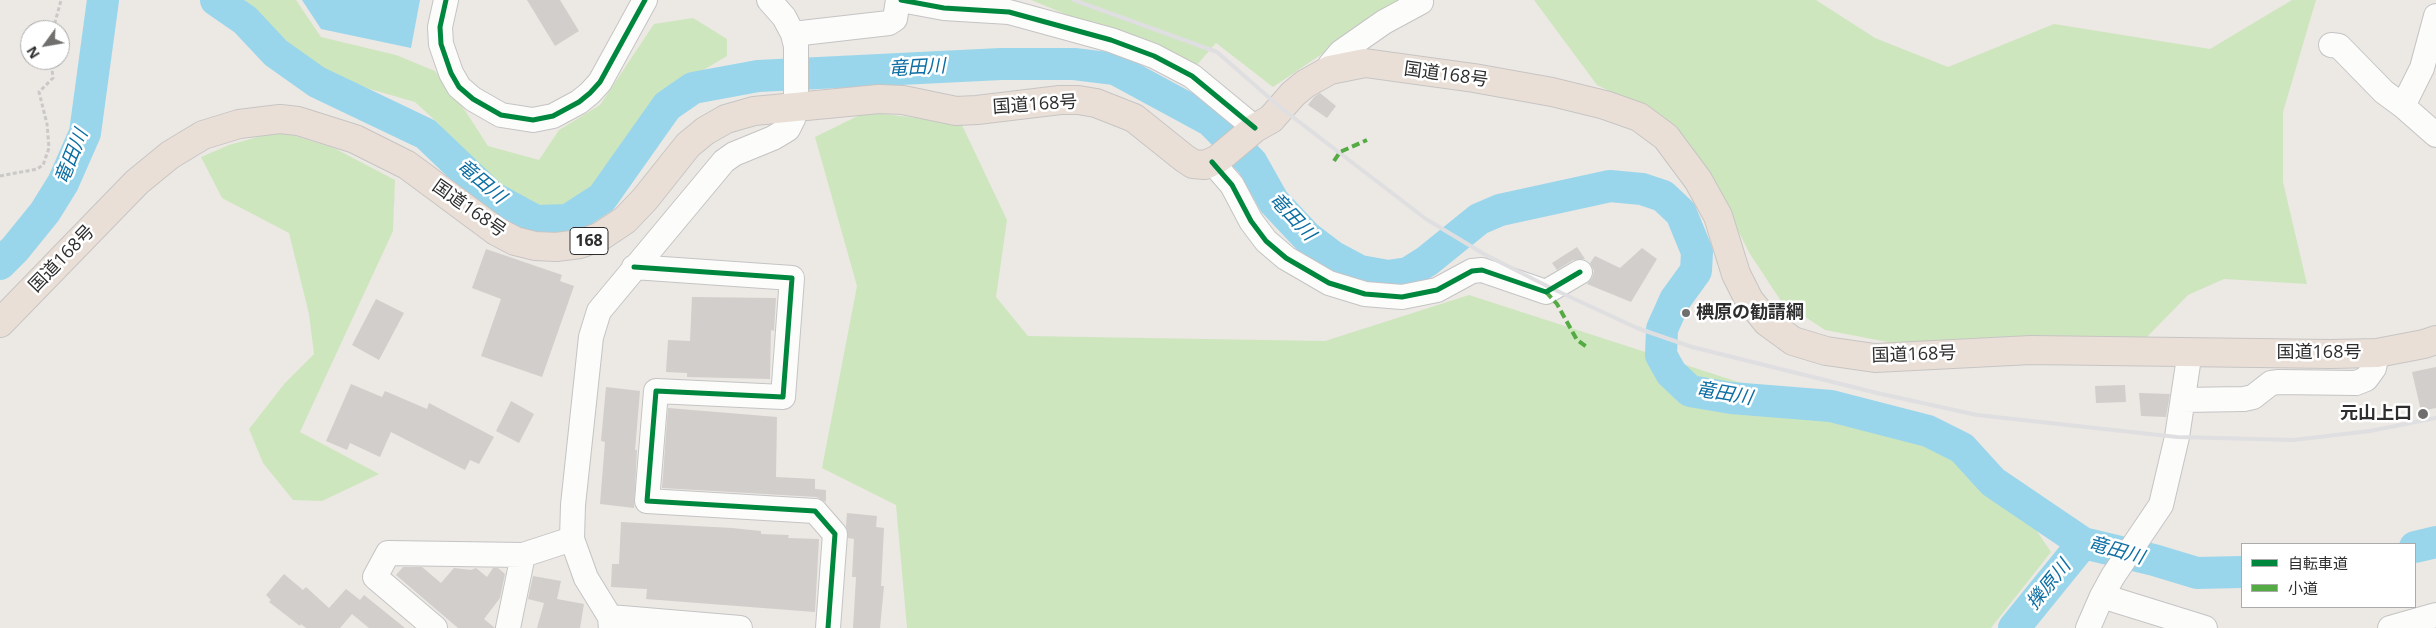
<!DOCTYPE html>
<html>
<head>
<meta charset="utf-8">
<style>
	body { margin:0 }
	#map { position:relative; width:2436px; height:628px; overflow:hidden; background:#ece8e4; font-family:"Open Sans","Noto Sans JP",sans-serif }
	canvas { display:block }
	.legend { position:absolute; left:2241px; top:543px; width:175px; height:65px; box-sizing:border-box; background:#fff; border:1px solid #ababab; margin:0; padding:6px 9px; list-style:none; font-size:15px; color:#2e2e2e }
	.legend li { display:flex; align-items:center; gap:10px; height:25px }
	.legend b { width:25px; border:1px solid #ababab }
	.north { position:absolute; left:20px; top:20px; width:50px; height:50px; box-sizing:border-box; background:#fff; border:1px solid #ababab; border-radius:50%; rotate:238deg; font-size:14px; font-weight:700; line-height:20px; text-align:center; color:#2e2e2e }
	.north::after { content:''; display:block; margin:auto; width:18px; height:22px; background:#706f6e; clip-path:polygon(50% 0,100% 100%,50% 72%,0 100%) }
</style>
</head>
<body>
<div id="map">
<canvas width="2436" height="628"></canvas>
<ul class="legend">
<li><b style="height:6px;background:#00873e"></b>自転車道</li>
<li><b style="height:6px;background:#54ab44"></b>小道</li>
</ul>
<div class="north">N</div>
</div>
<script>
const ctx = document.querySelector('canvas').getContext('2d');
ctx.lineJoin = 'round';
function fill(path, color) { ctx.fillStyle = color; ctx.fill(path, 'evenodd'); }
const poly = rows => new Path2D(rows.map(r => 'M' + r).join(''));
function trace(path, color, width, dash) { ctx.strokeStyle = color; ctx.lineWidth = width; ctx.lineCap = dash ? 'butt' : 'round'; ctx.setLineDash(dash || []); ctx.stroke(path); }
function write(font, color, halo, rows, align = 'center') {
  ctx.font = font + ' "Open Sans","Noto Sans JP",sans-serif'; ctx.lineWidth = 5; ctx.setLineDash([]); ctx.textBaseline = 'middle'; ctx.strokeStyle = halo; ctx.fillStyle = color; for (const [text, x, y, turn = 0] of rows) {
    ctx.save(); ctx.translate(x, y); ctx.rotate((+turn || 0) * Math.PI / 180); ctx.textAlign = isNaN(turn) ? turn : align; if (halo) ctx.strokeText(text, 0, 0); ctx.fillText(text, 0, 0); ctx.restore();
  }
}
fill(poly([
	[245,0,296,0,321,37,396,55,435,71,466,112,488,146,539,160,559,130,600,105,654,24,693,18,727,39,727,56,660,96,596,193,565,213,538,214,497,191,455,153,439,124,415,102,328,77,288,54,251,19],
	[1031,0,1402,0,1273,87,1216,43,1195,67],
	[1534,0,1816,0,1875,38,1948,67,2054,24,2210,49,2292,0,2316,0,2283,112,2283,182,2307,284,2224,279,2188,295,2144,340,1903,345,1825,330,1781,301,1750,254,1705,166,1650,111,1597,85],
	[866,112,961,123,1007,220,996,297,1028,336,1325,341,1469,295,1992,464,2051,552,1991,628,907,628,896,505,822,468,857,286,815,137],
	[279,131,334,148,395,180,393,231,300,432,379,474,322,501,293,500,263,463,249,429,285,383,314,354,309,314,289,233,222,198,201,157,229,145]
]), '#cee6be');
fill(poly([
	[302,0,420,0,411,48,321,29]
]), '#99d6ec');
trace(poly([
	[216,0,245,20,276,53,317,82,426,134,492,197,536,221,568,220,602,198,667,106,693,88,758,76,1001,64,1074,64,1115,69,1211,121,1252,163,1274,202,1307,237,1332,256,1360,271,1388,276,1408,273,1427,261,1479,219,1500,210,1610,186,1642,189,1663,196,1681,213,1697,252,1696,271,1675,300,1662,329,1661,355,1671,373,1690,391,1731,398,1831,406,1928,431,1962,448,1993,482,2083,543,2154,560,2197,573,2242,572],
	[0,264,15,249,45,212,63,183,85,133,103,0],
	[2415,547,2436,542],
	[2014,628,2083,543]
]), '#99d6ec', 32);
fill(poly([
	[527,0,560,0,579,31,555,46],
	[1320,93,1336,106,1327,118,1308,105,1314,97],
	[1577,247,1585,259,1573,260,1557,270,1552,263],
	[1642,248,1657,259,1631,302,1587,284,1592,278,1594,271,1590,263,1595,256,1620,268],
	[486,249,562,275,560,281,574,286,542,377,481,356,501,299,472,288],
	[692,297,776,298,774,331,771,330,770,379,687,377,687,373,666,372,668,340,690,341],
	[376,299,404,313,379,360,352,345],
	[2436,367,2436,408,2421,411,2412,372],
	[351,384,382,397,385,391,427,409,429,403,494,437,479,464,470,460,465,470,391,432,380,457,350,443,347,450,326,441],
	[2125,385,2126,402,2096,403,2095,386],
	[606,387,640,391,635,450,637,450,634,508,600,504,605,442,601,441],
	[2139,393,2170,394,2166,417,2141,416],
	[511,401,534,414,519,443,496,431],
	[668,408,777,417,776,477,815,479,815,489,826,490,826,502,816,497,662,488],
	[847,513,877,516,876,527,884,528,881,586,884,586,880,628,853,628,856,577,852,577,854,539,848,538,846,526],
	[621,522,732,528,761,531,761,534,789,535,788,538,819,539,815,612,646,599,647,589,611,587,612,564,619,564],
	[403,567,422,567,441,583,454,568,471,570,476,568,487,577,493,568,498,568,505,574,500,598,484,619,495,628,458,628,396,575],
	[284,574,303,590,306,587,329,608,346,589,360,600,364,595,405,628,369,628,352,614,340,628,306,628,301,624,300,626,269,602,271,600,266,595],
	[533,576,561,581,557,599,584,604,580,628,537,628,544,603,528,599]
]), '#d1cecb');
const minor = poly([
	[446,0,440,27,441,44,451,73,459,87,473,99,501,115,533,120,553,116,579,102,590,93,600,82,645,0],
	[901,0,944,8,1009,12,1111,40,1154,56,1192,76,1255,128],
	[793,34,889,23,895,19,898,0],
	[2331,45,2339,46,2384,92,2403,106,2436,135],
	[1330,70,1330,65,1341,52,1384,22,1421,2],
	[2403,106,2422,68,2436,16],
	[1212,162,1232,185,1251,221,1266,241,1286,258,1329,283,1365,294,1402,297,1437,290,1472,271,1482,270,1546,292,1580,272],
	[634,267,792,278,783,397,656,391,647,501,815,511,835,534,828,628],
	[2183,400,2244,399,2253,397,2271,383,2279,382,2356,383,2366,379,2374,368,2377,353],
	[2102,596,2205,628],
	[610,617,740,628],
	[435,628,375,577,388,553,523,555],
	[508,628,523,555,572,539],
	[611,628,610,617,586,578,572,539,573,505,591,337,599,311,724,161,734,154,773,138,788,129,793,119,796,106,796,46,793,34,784,17,769,0],
	[2088,628,2102,596,2113,576,2161,505,2177,437,2190,351],
	[2390,628,2436,615]
]);
const highway = poly([
	[0,323,137,182,170,155,203,135,239,124,280,119,298,121,355,139,407,165,496,231,515,241,535,246,556,247,580,244,601,236,625,220,645,199,688,145,705,131,726,119,754,111,879,99,903,100,956,111,977,110,1060,100,1078,100,1096,103,1134,118,1184,158,1193,164,1205,165,1218,159,1255,128,1271,119,1293,94,1305,84,1330,70,1365,63,1474,78,1552,92,1605,105,1639,117,1666,137,1698,180,1718,216,1736,274,1749,300,1767,322,1793,341,1826,351,1875,358,2031,350,2331,354,2377,353,2424,344,2436,340]
]);
trace(minor, '#c5c4c5', 26);
trace(highway, '#c6c5c4', 30);
trace(poly([
	[53,30,61,0],
	[0,176,37,169,43,165,49,148,47,124,39,92,53,78,51,60]
]), '#c9c9c8', 3, [4, 2.5]);
trace(minor, '#fcfcfb', 24);
trace(highway, '#eadfd6', 28);
trace(poly([
	[1074,0,1217,52,1281,108,1426,219,1484,254,1553,289,1637,328,1692,347,1877,393,1977,415,2177,437,2293,440,2370,431,2436,418]
]), '#dfdfe1', 4);
trace(poly([
	[1334,161,1340,152,1367,140],
	[1546,292,1557,304,1577,340,1587,347]
]), '#54ab44', 4, [8, 4]);
trace(poly([
	[446,0,440,27,441,44,451,73,459,87,473,99,501,115,533,120,553,116,579,102,590,93,600,82,645,0],
	[901,0,944,8,1009,12,1111,40,1154,56,1192,76,1255,128],
	[1212,162,1232,185,1251,221,1266,241,1286,258,1329,283,1365,294,1402,297,1437,290,1472,271,1482,270,1546,292,1580,272],
	[634,267,792,278,783,397,656,391,647,501,815,511,835,534,828,628]
]), '#00873e', 5);
for (const [x, y, r, color] of [
	[1686,313,5,"#706f6e"],
	[2423,414,6,"#706f6e"]
]) { const dot = new Path2D(); dot.arc(x, y, r, 0, 2 * Math.PI); ctx.fillStyle = color; ctx.fill(dot); trace(dot, '#fff', 2); }
for (const [x, y, w] of [
	[589,241,38]
]) { const box = new Path2D(); box.roundRect(x - w / 2, y - 13.5, w, 27, 4); ctx.fillStyle = '#fff'; ctx.fill(box); trace(box, '#2e2e2e', 1); }
write('bold 16px', '#2e2e2e', null, [
	["168",589,241]
]);
write('18px', '#2e2e2e', '#fff', [
	["国道168号",1446,75,8],
	["国道168号",1035,105,-4],
	["国道168号",469,209,35],
	["国道168号",62,259,-46],
	["国道168号",2319,353],
	["国道168号",1914,355,-2]
]);
write('bold 18px', '#2e2e2e', '#fff', [
	["椣原の勧請綱",1696,313],
	["元山上口",2412,414,"right"]
], 'left');
write('italic 19px', '#0d6fa3', '#fff', [
	["竜田川",917,68,-3],
	["竜田川",72,157,-68],
	["竜田川",481,182,40],
	["竜田川",1292,217,47],
	["竜田川",1724,394,10],
	["竜田川",2116,551,16],
	["擽原川",2049,585,-51]
]);
</script>
</body>
</html>
